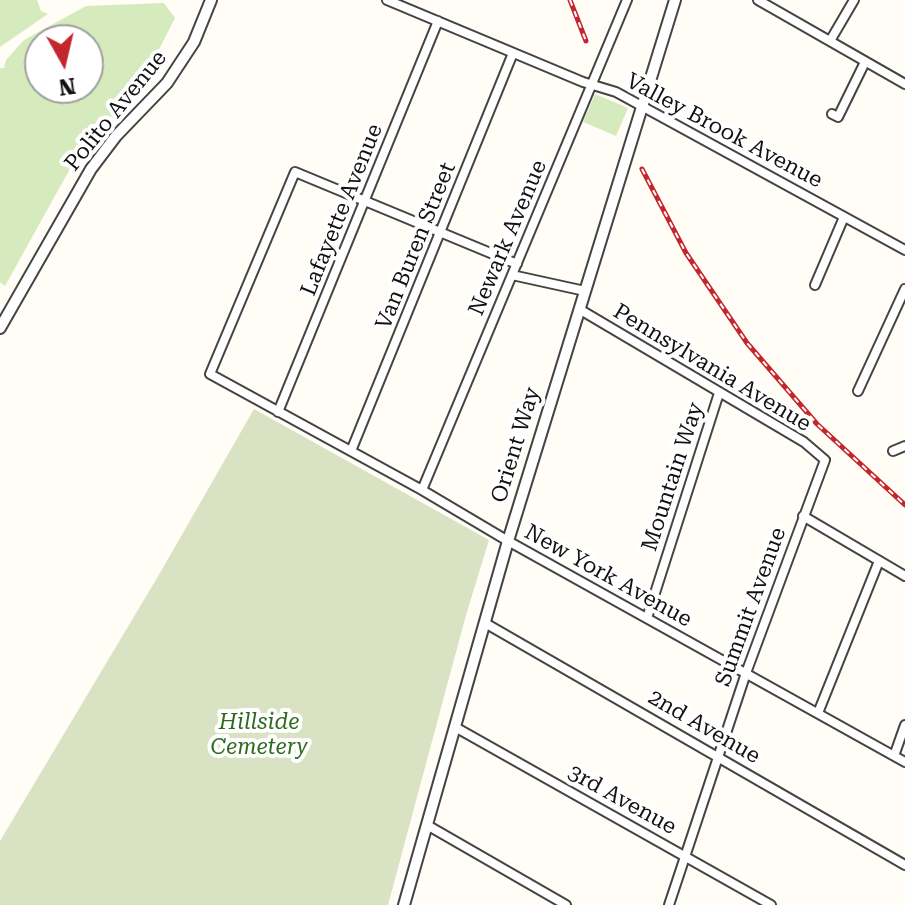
<!DOCTYPE html>
<html>
<head>
<meta charset="utf-8">
<style>
	body { margin:0 }
	#map { position:relative; width:905px; height:905px; overflow:hidden; background:#fffdf5; font-family:"Roboto Serif",serif }
	canvas { display:block }
	.north { position:absolute; left:24px; top:24px; width:80px; height:80px; box-sizing:border-box; background:#fff; border:2px solid #a0a0a0; border-radius:50%; rotate:172deg; font-size:22px; font-weight:700; line-height:32px; text-align:center; color:#111 }
	.north::after { content:''; display:block; margin:auto; width:28px; height:36px; background:#c4262e; clip-path:polygon(50% 0,100% 100%,50% 72%,0 100%) }
</style>
</head>
<body>
<div id="map">
<canvas width="905" height="905"></canvas>
<div class="north">N</div>
</div>
<script>
const ctx = document.querySelector('canvas').getContext('2d');
ctx.lineJoin = 'round';
function fill(path, color) { ctx.fillStyle = color; ctx.fill(path, 'evenodd'); }
const poly = rows => new Path2D(rows.map(r => 'M' + r).join(''));
function trace(path, color, width, dash) { ctx.strokeStyle = color; ctx.lineWidth = width; ctx.lineCap = dash ? 'butt' : 'round'; ctx.setLineDash(dash || []); ctx.stroke(path); }
function write(font, color, halo, rows, align = 'center') {
  ctx.font = font + ' "Roboto Serif",serif'; ctx.lineWidth = 8; ctx.setLineDash([]); ctx.textBaseline = 'middle'; ctx.strokeStyle = halo; ctx.fillStyle = color; for (const [text, x, y, turn = 0] of rows) {
    ctx.save(); ctx.translate(x, y); ctx.rotate((+turn || 0) * Math.PI / 180); ctx.textAlign = isNaN(turn) ? turn : align; if (halo) ctx.strokeText(text, 0, 0); ctx.fillText(text, 0, 0); ctx.restore();
  }
}
fill(poly([
	[0,0,37,0,41,11,48,14,0,47],
	[164,3,175,18,145,77,76,158,5,286,0,282,0,68,4,68,6,60,24,40,86,6],
	[40,40,88,40,88,88,40,88],
	[595,94,628,108,616,136,583,122]
]), '#d5ebbd');
fill(poly([
	[254,409,489,540,466,615,388,905,0,905,0,841,160,573]
]), '#d9e3c4');
const minor = poly([
	[387,0,583,82,616,92,905,250],
	[758,0,905,84],
	[830,41,854,0],
	[832,114,838,117,865,62],
	[517,264,295,172,210,374,422,490,508,541,905,762],
	[512,275,585,291],
	[815,285,844,217],
	[579,309,804,442,825,460,746,673,669,905],
	[858,391,905,289],
	[278,412,438,21],
	[351,451,513,53],
	[893,451,905,446],
	[422,490,627,0],
	[803,516,905,576],
	[647,618,719,393],
	[485,623,905,865],
	[818,713,879,561],
	[455,727,771,905],
	[894,756,905,725],
	[427,825,566,905]
]);
const tertiary = poly([
	[0,328,91,169,116,136,167,83,194,42,211,0],
	[404,905,508,541,675,0]
]);
trace(minor, '#444', 12);
trace(tertiary, '#444', 14);
trace(minor, '#fff', 8);
trace(tertiary, '#fff', 10);
const rail = poly([
	[570,0,586,41],
	[642,169,686,253,747,343,817,424,905,505]
]);
trace(rail, '#c4262e', 5);
trace(rail, '#fff', 2, [6]);
write('22px', '#111', '#fff', [
	["Polito Avenue",116,111,-51],
	["Valley Brook Avenue",724,131,28],
	["Lafayette Avenue",342,210,-68],
	["Newark Avenue",508,238,-67],
	["Van Buren Street",416,246,-68],
	["Pennsylvania Avenue",712,368,31],
	["Orient Way",516,445,-73],
	["Mountain Way",673,477,-72],
	["New York Avenue",608,576,29],
	["Summit Avenue",751,607,-70],
	["2nd Avenue",704,727,30],
	["3rd Avenue",622,800,29]
]);
write('italic 22px', '#2f6b1f', '#fff', [
	["Hillside",259,723],
	["Cemetery",259,748]
]);
</script>
</body>
</html>
